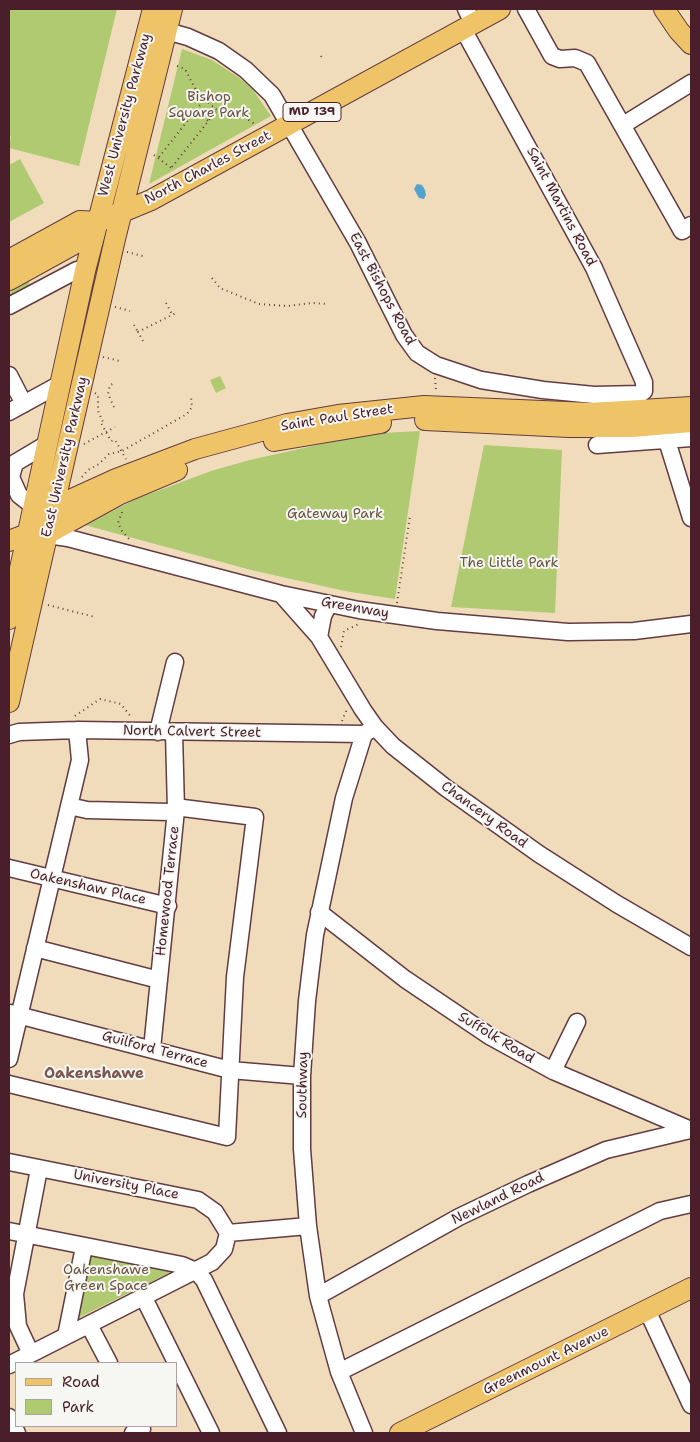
<!DOCTYPE html>
<html>
<head>
<meta charset="utf-8">
<style>
	body { margin:0 }
	#map { position:relative; width:700px; height:1442px; overflow:hidden; background:#f0dcbb; font-family:"Shantell Sans",sans-serif }
	canvas { display:block }
	.frame { position:absolute; inset:0; border:10px solid #4a1f2b; pointer-events:none }
	.legend { position:absolute; left:15px; top:1362px; width:162px; height:65px; box-sizing:border-box; background:#f6f6f2; border:1px solid #b1a0a2; margin:0; padding:6px 9px; list-style:none; font-size:15px; color:#4a1f2b }
	.legend li { display:flex; align-items:center; gap:10px; height:25px }
	.legend b { width:25px; border:1px solid #b1a0a2 }
</style>
</head>
<body>
<div id="map">
<canvas width="700" height="1442"></canvas>
<div class="frame"></div>
<ul class="legend">
<li><b style="height:6px;background:#efc469"></b>Road</li>
<li><b style="height:14px;background:#afca71"></b>Park</li>
</ul>
</div>
<script>
const ctx = document.querySelector('canvas').getContext('2d');
ctx.lineJoin = 'round';
function fill(path, color) { ctx.fillStyle = color; ctx.fill(path, 'evenodd'); }
const poly = rows => new Path2D(rows.map(r => 'M' + r).join(''));
function trace(path, color, width, dash) { ctx.strokeStyle = color; ctx.lineWidth = width; ctx.lineCap = dash ? 'butt' : 'round'; ctx.setLineDash(dash || []); ctx.stroke(path); }
function write(font, color, halo, rows, align = 'center') {
  ctx.font = font + ' "Shantell Sans",sans-serif'; ctx.lineWidth = 4; ctx.setLineDash([]); ctx.textBaseline = 'middle'; ctx.strokeStyle = halo; ctx.fillStyle = color; for (const [text, x, y, turn = 0] of rows) {
    ctx.save(); ctx.translate(x, y); ctx.rotate((+turn || 0) * Math.PI / 180); ctx.textAlign = isNaN(turn) ? turn : align; if (halo) ctx.strokeText(text, 0, 0); ctx.fillText(text, 0, 0); ctx.restore();
  }
}
fill(poly([
	[9,9,117,9,79,166,9,148,11,136,9,135],
	[182,49,212,60,241,79,253,90,271,116,149,184],
	[20,159,44,203,9,222,9,165],
	[28,281,32,288,9,300,9,292],
	[220,376,226,388,216,393,210,380],
	[420,431,395,599,345,591,251,570,85,525,136,499,211,471,250,460,344,439,383,433],
	[484,445,562,450,555,613,451,607],
	[88,1252,179,1268,72,1321]
]), '#afca71');
fill(poly([
	[417,184,422,185,425,190,426,195,424,199,419,198,414,189]
]), '#52a4cd');
const minor = poly([
	[466,9,473,23],
	[526,9,552,56,560,59,575,58,587,63,682,231,691,225],
	[156,28,188,37,219,51,246,70,272,95,358,243,404,335,417,353,436,365,481,380,543,390,594,395,640,394,644,391,644,382,594,268,463,29],
	[623,125,691,83],
	[9,306,77,270,85,271],
	[9,375,24,404],
	[9,412,60,384],
	[659,415,691,518],
	[597,445,691,438],
	[33,506,19,495,11,477,15,463,47,444],
	[41,534,68,538,281,594,359,610,437,621,568,632,634,631,691,624],
	[281,594,319,637,363,710,375,727,393,746,446,788,539,854,617,904,691,947],
	[319,637,323,616,329,604],
	[158,732,175,662],
	[364,734,344,798,315,935,307,1001,302,1076,302,1149,308,1226,318,1296,339,1372,364,1433],
	[9,735,19,732,77,730,364,734,372,729],
	[9,868,168,906],
	[319,912,405,979,491,1037,553,1071,691,1130],
	[35,948,159,980],
	[10,1013,230,1070,302,1076],
	[152,1049,176,810,174,733],
	[9,1059,80,760,77,730],
	[553,1071,577,1022],
	[9,1084,227,1137,235,977,255,817,183,808,170,812,87,810,69,806],
	[9,1162,198,1200,215,1212,228,1233],
	[9,1231,182,1265,196,1271,204,1280,278,1433],
	[228,1233,308,1226],
	[318,1296,459,1217,528,1184,606,1150,690,1130],
	[144,1298,211,1433],
	[647,1310,691,1405],
	[89,1325,109,1363],
	[66,1336,84,1247],
	[31,1354,18,1326,15,1294,39,1169],
	[9,1365,212,1262,224,1249,228,1233],
	[339,1372,660,1211,691,1204],
	[9,1417,17,1433],
	[133,1433,142,1429]
]);
const major = poly([
	[664,9,679,31,691,44],
	[9,260,80,221,98,222],
	[9,280,76,243,98,222,151,200,500,9],
	[425,420,569,427,632,427,691,422],
	[274,441,381,423],
	[47,534,120,494,177,470],
	[9,541,27,534,51,513,72,499,116,479,195,449,287,424,338,415,424,406,590,413,691,407],
	[9,619,85,271,153,9],
	[9,702,115,239,172,9],
	[400,1433,691,1288]
]);
trace(minor, '#633b41', 19);
trace(major, '#633b41', 22);
trace(poly([
	[321,56,323,60],
	[177,66,185,69,198,94,217,110,231,116,246,118,256,125],
	[195,111,208,121],
	[154,155,174,170],
	[159,157,204,100],
	[172,167,217,110],
	[127,252,146,257],
	[212,278,220,288,259,304,287,306,312,303,327,304],
	[166,303,172,314],
	[115,307,130,311],
	[134,325,138,332],
	[143,341,138,332,176,313],
	[103,357,120,361],
	[435,378,436,391],
	[95,393,98,395,98,411,103,422,101,423,111,441,115,440,126,459],
	[114,407,108,394,110,385,115,383],
	[84,444,115,427],
	[82,477,88,470,99,464,109,454,122,451,187,414,192,407,191,397],
	[122,512,118,523,122,531,130,540],
	[397,603,410,516],
	[48,605,95,617],
	[341,647,344,631,359,624],
	[75,716,100,699,121,704,131,717],
	[342,721,347,709]
]), '#633b41', 2, [1, 4]);
trace(minor, '#fff', 16);
trace(major, '#efc469', 20);
for (const [x, y, w] of [
	[312,112,58]
]) { const box = new Path2D(); box.roundRect(x - w / 2, y - 9.5, w, 19, 4); ctx.fillStyle = '#f6f6f2'; ctx.fill(box); trace(box, '#4a1f2b', 1); }
write('bold 12px', '#4a1f2b', null, [
	["MD 139",312,112]
]);
write('14px', '#685240', '#f6f6f2', [
	["Bishop",209,97],
	["Square Park",209,113],
	["Gateway Park",335,514],
	["The Little Park",509,563],
	["Oakenshawe",106,1270],
	["Green Space",106,1286]
]);
write('14px', '#4a1f2b', '#f6f6f2', [
	["West University Parkway",125,115,-75],
	["North Charles Street",208,168,-28],
	["Saint Martins Road",561,207,62],
	["East Bishops Road",382,289,62],
	["Saint Paul Street",337,418,-9],
	["East University Parkway",65,457,-77],
	["Greenway",355,608,10],
	["North Calvert Street",192,732,1],
	["Chancery Road",484,815,36],
	["Oakenshaw Place",88,887,13],
	["Homewood Terrace",168,891,-84],
	["Suffolk Road",496,1038,31],
	["Guilford Terrace",155,1050,15],
	["Southway",303,1085,-89],
	["University Place",126,1185,11],
	["Newland Road",498,1199,-26],
	["Greenmount Avenue",546,1361,-26]
]);
write('bold 15px', '#7d554f', '#f6f6f2', [
	["Oakenshawe",94,1074]
]);
</script>
</body>
</html>
